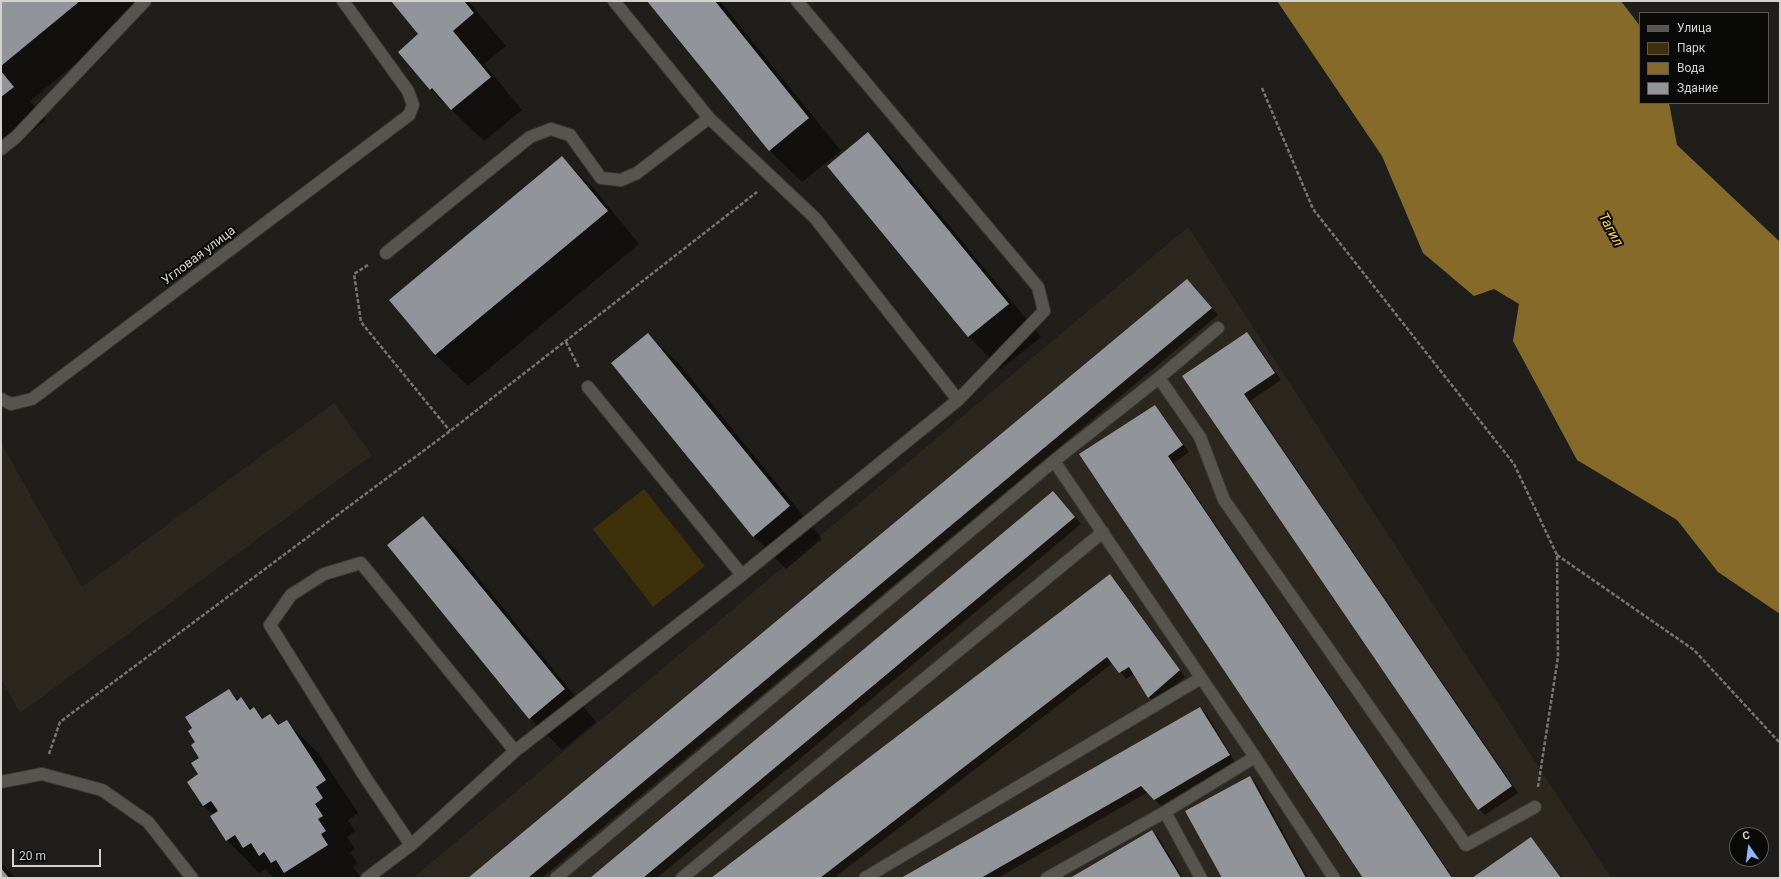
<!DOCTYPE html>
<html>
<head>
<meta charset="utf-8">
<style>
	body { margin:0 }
	#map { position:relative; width:1781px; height:879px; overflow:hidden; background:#201e1b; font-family:Roboto,sans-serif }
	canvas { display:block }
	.frame { position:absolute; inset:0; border:2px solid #d3d2d0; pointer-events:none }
	.legend { position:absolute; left:1639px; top:12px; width:130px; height:92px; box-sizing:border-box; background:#090907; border:1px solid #5a5957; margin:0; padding:5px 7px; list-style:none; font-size:12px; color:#d3d2d0 }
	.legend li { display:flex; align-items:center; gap:8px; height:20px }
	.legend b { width:20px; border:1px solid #5a5957 }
	.north { position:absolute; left:1729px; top:827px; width:40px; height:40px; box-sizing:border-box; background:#090907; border:1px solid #5a5957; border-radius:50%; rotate:346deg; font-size:11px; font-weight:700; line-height:16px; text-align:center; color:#d3d2d0 }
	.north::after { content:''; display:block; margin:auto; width:14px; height:18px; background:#8abafc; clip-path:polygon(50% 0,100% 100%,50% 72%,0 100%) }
	.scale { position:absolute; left:12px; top:849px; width:89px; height:18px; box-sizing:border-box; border:2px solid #d3d2d0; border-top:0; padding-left:5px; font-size:12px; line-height:14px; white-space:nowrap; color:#d3d2d0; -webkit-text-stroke:3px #090907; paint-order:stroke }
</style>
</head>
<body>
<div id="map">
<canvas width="1781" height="879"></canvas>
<div class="frame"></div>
<ul class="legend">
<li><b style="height:5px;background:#565550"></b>Улица</li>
<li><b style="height:11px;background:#3f300c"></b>Парк</li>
<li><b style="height:11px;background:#856a29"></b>Вода</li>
<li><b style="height:11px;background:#919498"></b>Здание</li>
</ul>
<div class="north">С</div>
<div class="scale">20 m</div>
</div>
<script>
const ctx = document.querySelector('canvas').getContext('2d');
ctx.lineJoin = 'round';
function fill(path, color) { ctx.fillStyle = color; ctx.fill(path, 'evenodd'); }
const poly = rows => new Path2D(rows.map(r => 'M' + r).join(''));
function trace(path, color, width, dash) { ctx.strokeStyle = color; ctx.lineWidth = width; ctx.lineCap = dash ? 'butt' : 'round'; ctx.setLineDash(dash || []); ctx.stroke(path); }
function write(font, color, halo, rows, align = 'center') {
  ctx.font = font + ' Roboto,sans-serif'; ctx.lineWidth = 4; ctx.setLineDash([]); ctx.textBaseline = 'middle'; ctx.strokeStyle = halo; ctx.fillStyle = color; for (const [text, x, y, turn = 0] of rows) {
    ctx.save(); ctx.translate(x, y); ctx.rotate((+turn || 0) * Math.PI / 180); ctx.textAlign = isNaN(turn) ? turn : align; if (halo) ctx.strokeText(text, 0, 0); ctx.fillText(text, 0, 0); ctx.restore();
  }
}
fill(poly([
	[1188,227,1611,878,413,878],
	[334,403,372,455,20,713,1,679,1,443,82,587]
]), '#2b271e');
fill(poly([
	[644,489,705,566,653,607,593,529]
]), '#3f300c');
fill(poly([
	[1277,1,1621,1,1640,26,1640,103,1669,103,1677,145,1780,242,1780,614,1718,572,1677,520,1577,460,1513,341,1519,304,1494,289,1474,296,1423,253,1382,156]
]), '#856a29');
fill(poly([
	[1,1,152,1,30,101,46,120,1,156],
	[392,1,468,1,506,46,484,64,522,110,484,141,430,89,420,34],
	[649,1,720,1,841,151,802,182,769,150],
	[868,133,900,166,1041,337,1001,369,969,337,828,166],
	[562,158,595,190,639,244,468,386,435,354],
	[1187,280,1218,315,542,878,470,878],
	[1247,333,1253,339,1281,380,1250,401,1518,793,1485,815,1479,809,1183,377],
	[648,334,681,366,822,539,786,569,754,536],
	[1155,406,1161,413,1189,452,1174,463,1453,878,1365,878,1080,454],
	[1053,492,1081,524,657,878,591,878],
	[423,517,455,549,596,722,562,750,530,718],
	[1110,575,1116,581,1185,677,1155,703,1149,697,1134,674,1126,679,1113,663,834,878,713,878],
	[229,690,239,700,241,699,252,709,254,708,264,718,270,715,280,725,286,721,319,754,358,813,348,820,355,831,347,837,355,849,350,852,358,864,353,867,360,877,283,878,282,877,274,878,265,869,259,873,227,840,214,815,204,806,189,782,200,775,200,758,194,728],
	[1200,708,1207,714,1235,762,1161,806,1148,792,998,878,903,878],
	[1250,777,1256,783,1308,878,1223,878],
	[1152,831,1159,838,1183,878,1072,878],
	[1531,838,1562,878,1473,878],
	[1,863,16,878,1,878]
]), '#0007');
fill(poly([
	[1,1,80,1,1,66],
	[391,1,464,1,474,13,453,31,491,77,451,110,432,88,430,90,398,52,418,34],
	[647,1,715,1,809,118,769,151],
	[1,71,14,87,1,97],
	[868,132,1009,304,968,337,827,166],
	[562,156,608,211,435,355,389,300],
	[1187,279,1212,308,528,878,468,878],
	[1247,332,1275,373,1244,394,1512,786,1478,810,1182,376],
	[648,333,790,506,753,537,611,363],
	[1155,405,1183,445,1168,456,1452,878,1363,878,1079,454],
	[1053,491,1075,517,643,878,590,878],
	[423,516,565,689,529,719,387,545],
	[1110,574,1180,670,1148,698,1129,667,1119,673,1107,657,820,878,711,878],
	[229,689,237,701,241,697,250,710,254,707,262,719,270,714,278,725,287,720,326,780,316,787,323,798,315,804,323,816,318,819,326,831,321,834,328,845,284,873,276,860,271,863,264,852,259,856,251,843,243,848,235,835,226,841,210,816,218,811,211,801,203,806,187,782,198,774,191,763,199,758,191,745,195,742,188,731,192,728,185,717],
	[1200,707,1230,755,1154,800,1141,786,981,878,901,878],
	[1250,776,1306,878,1222,878,1185,811],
	[1152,830,1181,878,1070,878],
	[1531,837,1561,878,1472,878],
	[1,868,9,878,1,878]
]), '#919498');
const service = poly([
	[343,1,408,91,413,105,409,115],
	[614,1,709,118,815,218,958,400],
	[1,149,16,137,145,1],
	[386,253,530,137,551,129,570,135,601,178,621,180,637,173,709,118],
	[1159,378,1200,437,1224,500,1466,845,1535,807],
	[588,387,742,575],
	[1054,461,1255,757,1334,878],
	[1165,812,1201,878],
	[411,845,367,780,270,625,291,595,324,574,361,563,515,751],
	[367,878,411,845,515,751,742,575,958,400,1044,311,1038,287,797,1],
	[556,878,1054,461,1159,378,1218,328],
	[682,878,1103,532],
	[865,878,1201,678],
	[1047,878,1165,812,1255,757]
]);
const minor = poly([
	[1,399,11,404,32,399,409,115],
	[1,782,42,774,102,790,148,822,192,878]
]);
trace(service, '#3a3836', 14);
trace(minor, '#3a3836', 14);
trace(poly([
	[1262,88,1313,209,1514,464,1557,555,1558,657,1538,787],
	[368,265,354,274,361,322,450,431],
	[566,342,579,368],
	[1557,555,1694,650,1780,743],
	[49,754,60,722,450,431,757,192]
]), '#777573', 2.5, [4, 2]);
trace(service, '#565550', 12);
trace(minor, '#565550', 12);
write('13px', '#d3d2d0', '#090907', [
	["Угловая улица",199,256,-37]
]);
write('italic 14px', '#fece5b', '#090907', [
	["Тагил",1610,230,61]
]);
</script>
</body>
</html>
